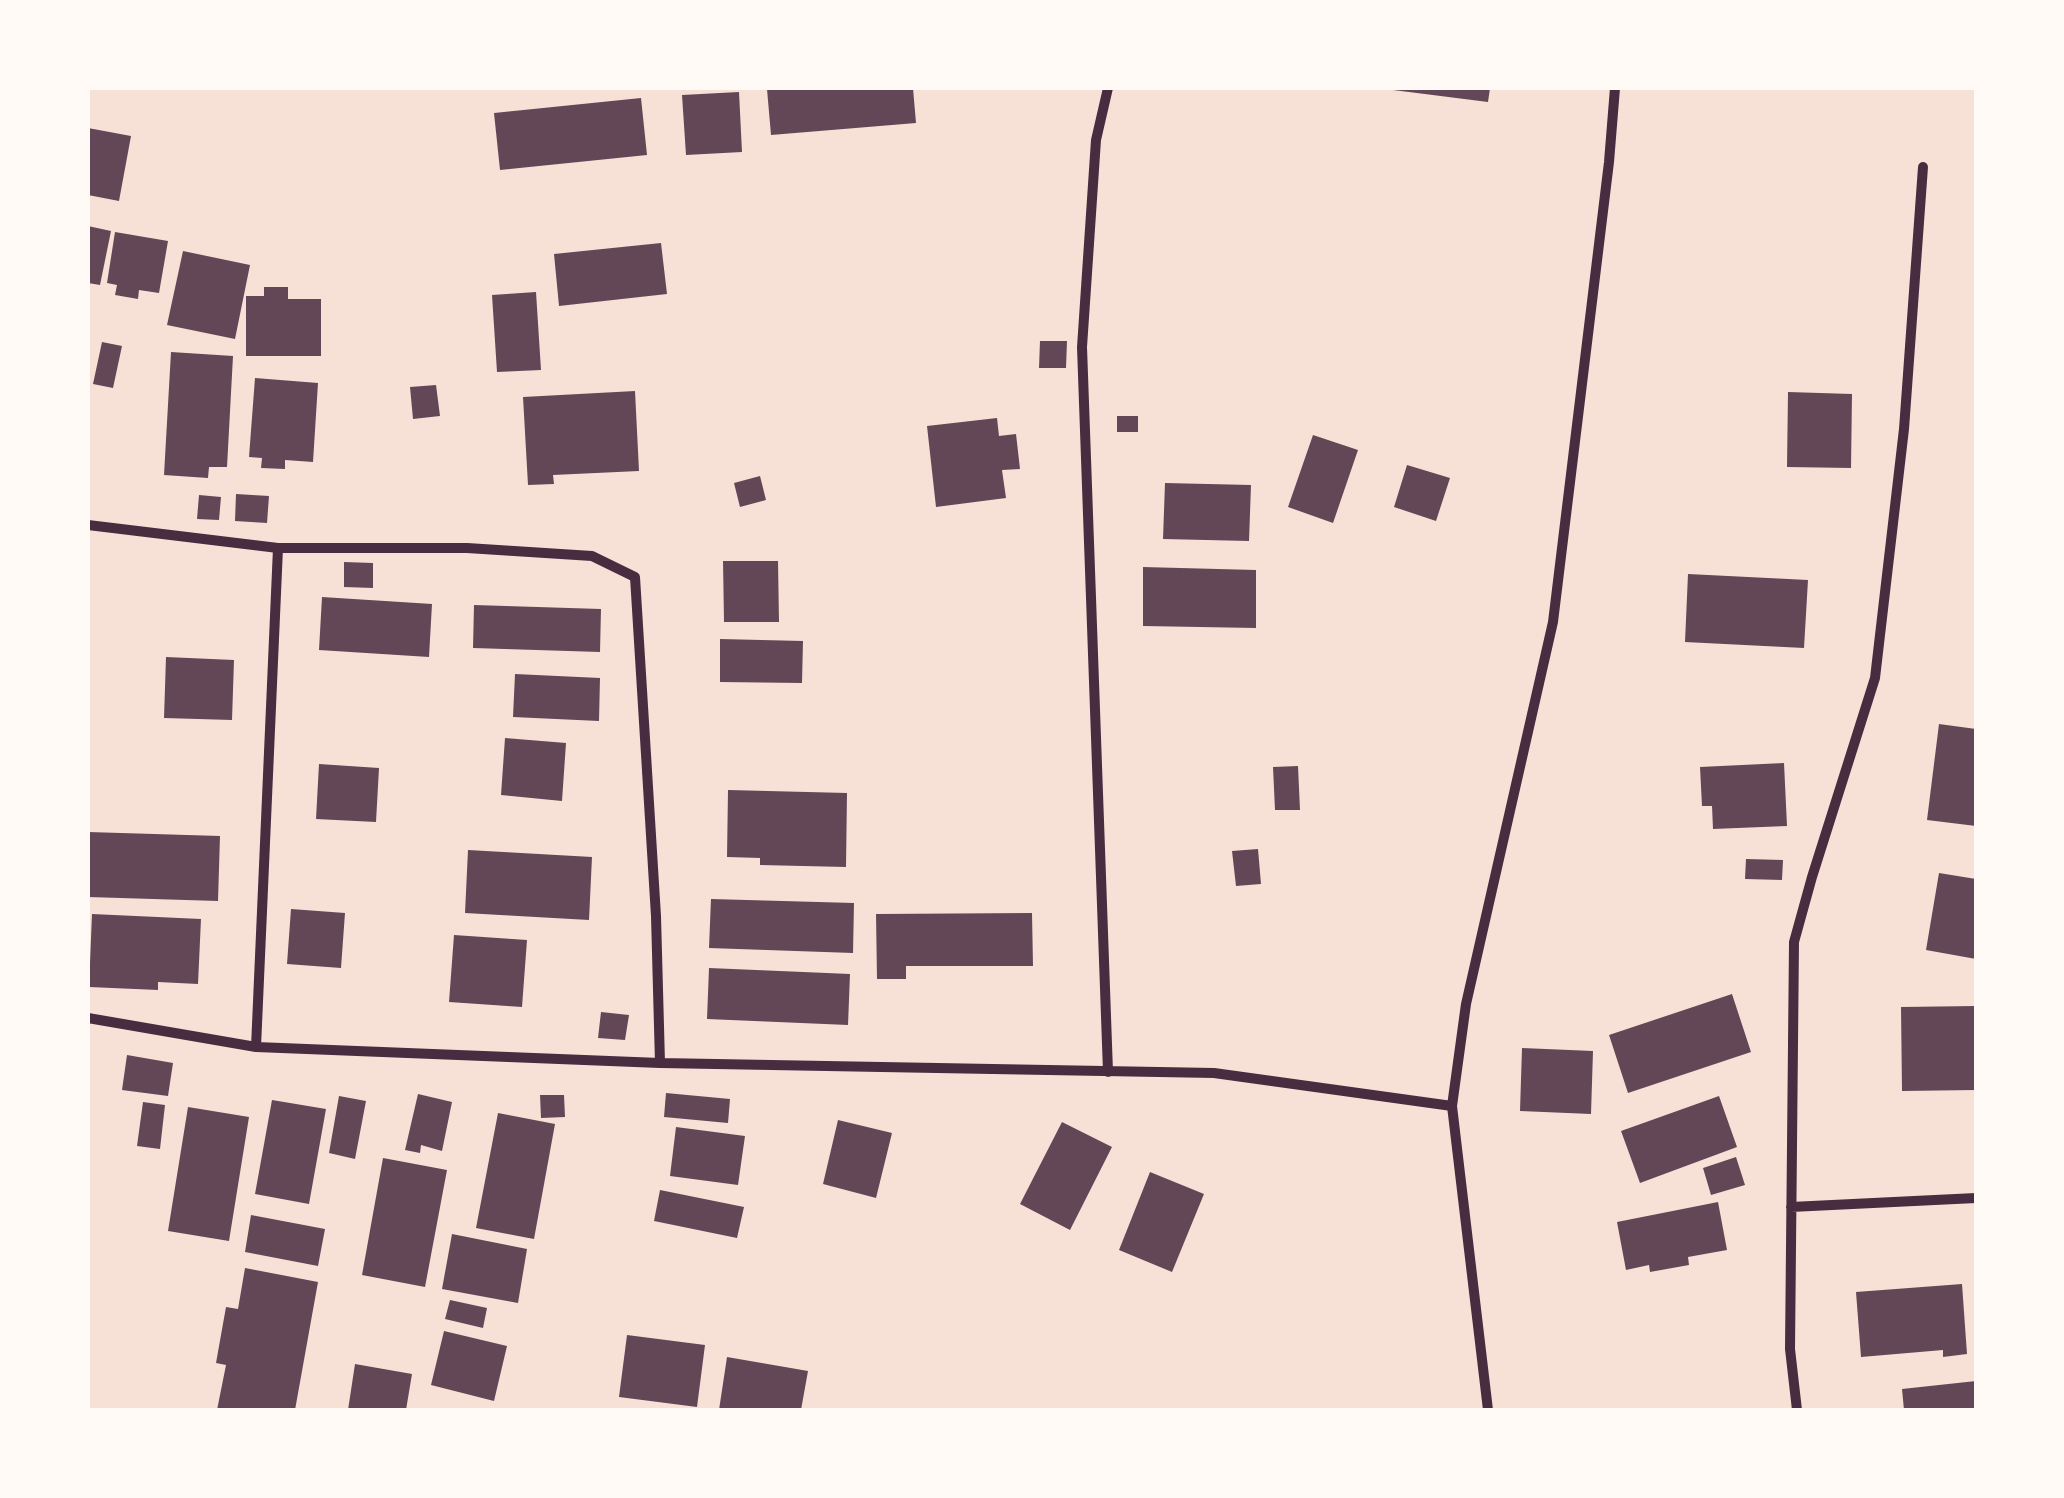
<!DOCTYPE html>
<html>
<head>
<meta charset="utf-8">
<style>
	body { margin:0 }
	#map { position:relative; width:2064px; height:1498px; overflow:hidden; background:#f7e1d7; font-family:Commissioner,sans-serif }
	canvas { display:block }
	.frame { position:absolute; inset:0; border:90px solid #fffaf5; pointer-events:none }
</style>
</head>
<body>
<div id="map">
<canvas width="2064" height="1498"></canvas>
<div class="frame"></div>
</div>
<script>
const ctx = document.querySelector('canvas').getContext('2d');
ctx.lineJoin = 'round';
function fill(path, color) { ctx.fillStyle = color; ctx.fill(path, 'evenodd'); }
const poly = rows => new Path2D(rows.map(r => 'M' + r).join(''));
function trace(path, color, width, dash) { ctx.strokeStyle = color; ctx.lineWidth = width; ctx.lineCap = dash ? 'butt' : 'round'; ctx.setLineDash(dash || []); ctx.stroke(path); }
fill(poly([
	[788,88,913,88,916,123,771,135,767,89],
	[1394,88,1490,88,1488,102,1393,90],
	[739,92,742,152,686,155,682,95],
	[641,98,647,155,500,170,494,113],
	[88,128,131,136,119,201,88,195],
	[88,226,111,231,100,285,88,283],
	[115,232,168,241,159,293,139,290,138,299,115,295,117,285,107,283],
	[661,243,667,294,559,306,554,254],
	[183,251,250,265,235,339,167,325],
	[264,287,288,287,288,299,321,299,321,356,246,356,246,296,264,296],
	[536,292,541,370,497,372,492,295],
	[1040,341,1067,341,1066,368,1039,368],
	[102,342,122,346,113,388,93,384],
	[171,352,233,356,227,467,209,467,208,478,164,475],
	[255,378,318,383,313,462,285,460,285,469,261,468,262,458,249,457],
	[436,385,440,416,413,419,410,387],
	[635,391,639,471,553,475,554,484,528,485,523,397],
	[1788,392,1852,394,1851,468,1787,467],
	[1117,416,1138,416,1138,432,1117,432],
	[997,418,999,436,1016,434,1020,469,1002,470,1006,498,936,507,927,426],
	[1313,435,1358,450,1333,523,1288,507],
	[1407,465,1450,478,1436,521,1394,507],
	[760,476,766,500,740,507,734,483],
	[1165,483,1251,485,1249,541,1163,539],
	[236,494,269,496,267,523,235,521],
	[199,495,221,497,219,520,197,519],
	[723,561,778,561,779,622,724,622],
	[344,562,373,563,373,588,344,587],
	[1143,567,1256,570,1256,628,1143,626],
	[1688,574,1808,580,1804,648,1685,642],
	[322,597,432,604,429,657,319,650],
	[474,605,601,609,600,652,473,648],
	[720,639,803,641,802,683,720,682],
	[166,657,234,660,232,720,164,718],
	[515,674,600,678,599,721,513,717],
	[1939,724,1976,729,1976,826,1927,820],
	[505,738,566,743,562,801,501,795],
	[1784,763,1787,826,1713,829,1712,806,1702,806,1700,767],
	[319,764,379,768,376,822,316,819],
	[1298,766,1300,810,1275,810,1273,767],
	[728,790,847,793,846,867,760,865,760,858,727,857],
	[88,832,220,836,218,901,88,897],
	[1258,849,1261,884,1236,886,1232,851],
	[468,850,592,857,589,920,465,913],
	[1746,859,1783,860,1782,880,1745,879],
	[1939,873,1976,879,1976,959,1926,950],
	[711,899,854,903,853,953,709,948],
	[291,909,345,913,341,968,287,964],
	[1032,913,1033,966,906,966,906,979,877,979,876,914],
	[92,914,201,919,198,984,158,982,158,990,89,987],
	[454,935,527,940,522,1007,449,1002],
	[709,968,850,974,848,1025,707,1019],
	[1732,994,1751,1052,1628,1093,1609,1035],
	[1976,1006,1976,1090,1902,1091,1901,1007],
	[601,1012,629,1015,625,1040,598,1038],
	[1522,1048,1593,1051,1591,1114,1520,1111],
	[127,1055,173,1063,168,1096,122,1090],
	[666,1093,730,1099,728,1123,664,1117],
	[418,1094,452,1102,442,1151,421,1145,420,1153,405,1150],
	[540,1095,564,1095,565,1117,541,1118],
	[339,1096,366,1101,355,1159,329,1153],
	[1719,1096,1737,1147,1640,1183,1621,1131],
	[272,1100,326,1109,309,1204,255,1194],
	[143,1102,165,1105,160,1149,137,1146],
	[188,1107,249,1117,229,1241,168,1231],
	[498,1113,555,1124,534,1239,476,1228],
	[838,1120,892,1133,876,1198,823,1184],
	[1062,1122,1112,1147,1070,1230,1020,1204],
	[676,1127,745,1136,738,1185,670,1176],
	[1736,1157,1745,1185,1711,1195,1703,1168],
	[383,1158,447,1170,425,1287,362,1275],
	[1150,1172,1204,1194,1172,1272,1119,1250],
	[660,1190,744,1207,737,1238,654,1221],
	[1718,1202,1727,1250,1688,1257,1689,1265,1650,1272,1649,1265,1626,1270,1617,1222],
	[251,1215,325,1229,318,1266,245,1252],
	[452,1234,527,1249,518,1303,442,1289],
	[245,1268,318,1282,295,1410,217,1410,226,1365,216,1363,226,1307,238,1309],
	[1962,1284,1967,1354,1943,1357,1943,1350,1861,1357,1856,1292],
	[450,1300,487,1308,483,1328,445,1319],
	[444,1331,507,1346,494,1401,431,1385],
	[627,1335,705,1345,697,1407,619,1397],
	[727,1357,808,1371,801,1410,719,1410],
	[355,1364,412,1374,406,1410,348,1410],
	[1976,1381,1976,1410,1904,1410,1902,1389]
]), '#644757');
trace(poly([
	[1108,88,1096,140,1082,347,1108,1072],
	[88,525,278,548,467,548,592,556,635,577,656,916,660,1063],
	[88,1018,256,1047,660,1063,1214,1073,1452,1106],
	[256,1047,278,548],
	[1791,1207,1976,1198],
	[1488,1410,1452,1106,1466,1004,1553,622,1609,162,1615,88],
	[1797,1410,1790,1349,1794,942,1812,877,1875,678,1904,429,1923,167]
]), '#4a2c40', 10);
</script>
</body>
</html>
